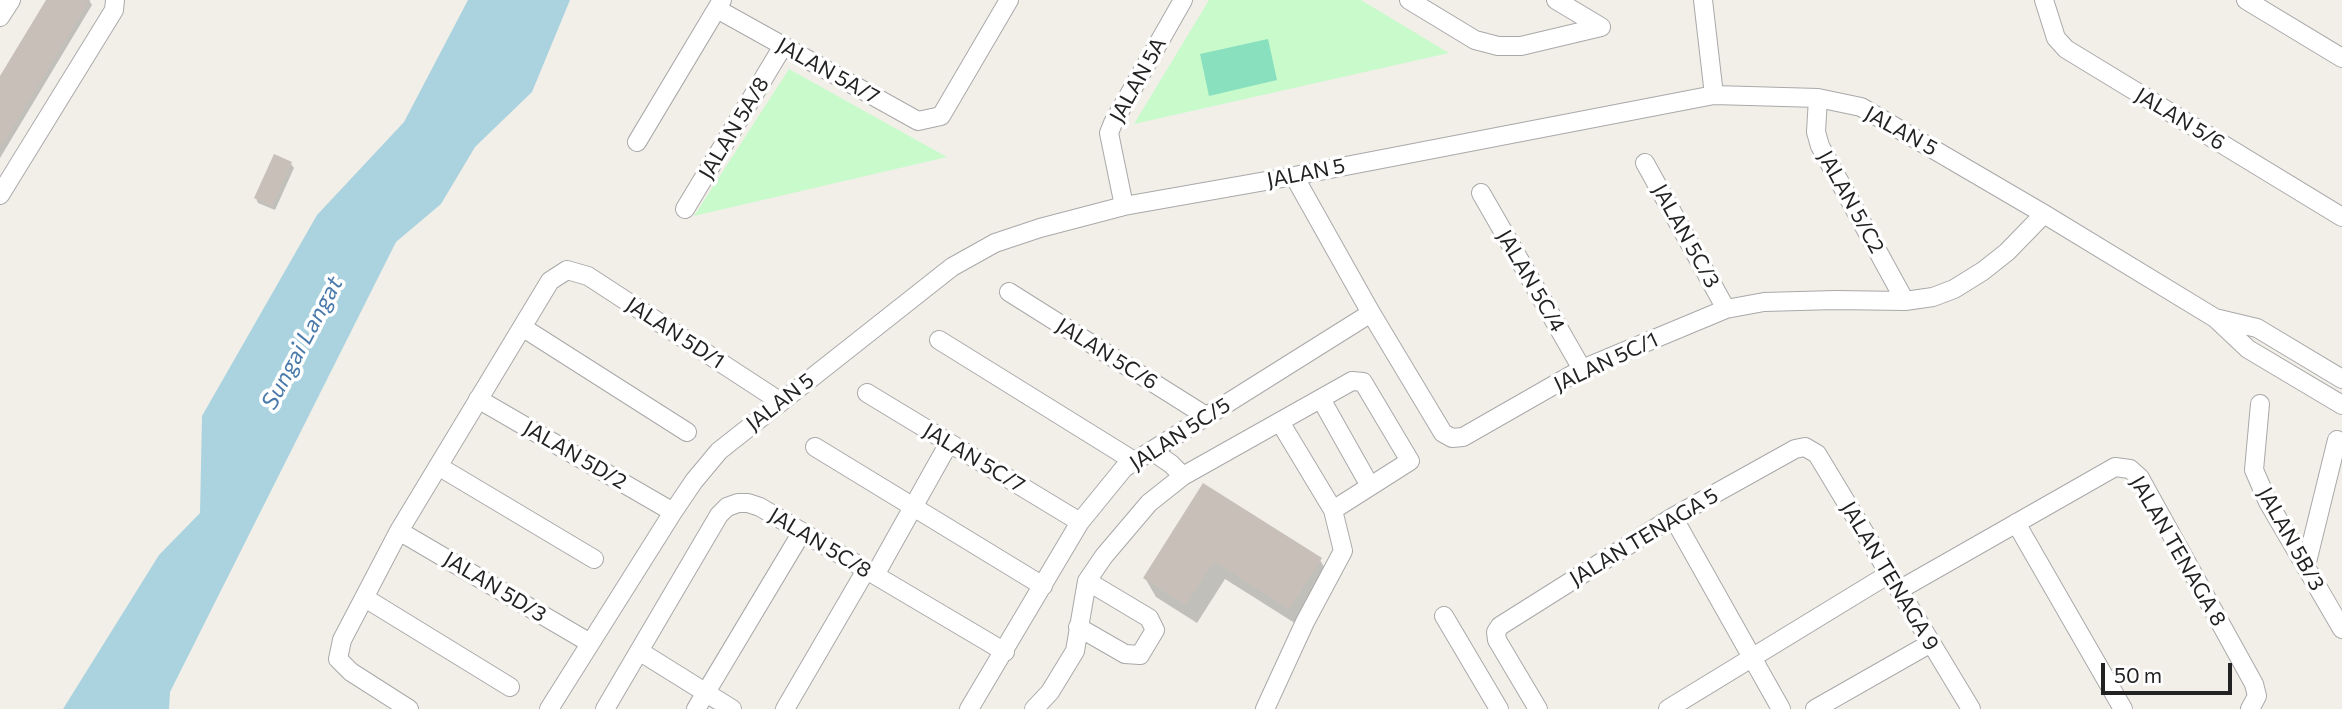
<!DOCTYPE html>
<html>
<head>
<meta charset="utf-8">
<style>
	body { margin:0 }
	#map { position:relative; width:2342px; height:709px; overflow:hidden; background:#f2efe9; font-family:Commissioner,sans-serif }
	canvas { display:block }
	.scale { position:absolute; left:2101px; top:663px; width:131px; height:32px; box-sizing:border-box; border:4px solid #222; border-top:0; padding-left:9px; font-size:21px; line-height:24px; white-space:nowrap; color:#222; -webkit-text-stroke:5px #fff; paint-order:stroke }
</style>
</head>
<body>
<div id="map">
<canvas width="2342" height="709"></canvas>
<div class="scale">50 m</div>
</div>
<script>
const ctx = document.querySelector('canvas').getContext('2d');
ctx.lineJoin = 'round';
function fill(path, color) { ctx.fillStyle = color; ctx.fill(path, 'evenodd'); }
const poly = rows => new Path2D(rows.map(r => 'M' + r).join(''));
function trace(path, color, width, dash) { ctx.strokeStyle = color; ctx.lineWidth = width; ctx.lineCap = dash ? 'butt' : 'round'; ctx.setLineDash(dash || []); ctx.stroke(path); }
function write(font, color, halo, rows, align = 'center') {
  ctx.font = font + ' Commissioner,sans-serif'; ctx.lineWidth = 7; ctx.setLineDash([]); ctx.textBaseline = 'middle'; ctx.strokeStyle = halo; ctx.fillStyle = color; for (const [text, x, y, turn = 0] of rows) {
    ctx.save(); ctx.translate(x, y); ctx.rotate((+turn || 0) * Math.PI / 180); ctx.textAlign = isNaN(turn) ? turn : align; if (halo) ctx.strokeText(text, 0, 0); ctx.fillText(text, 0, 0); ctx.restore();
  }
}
fill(poly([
	[1209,0,1361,0,1449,53,1134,124],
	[789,69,947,157,694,216]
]), '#c8facc');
fill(poly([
	[1268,39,1277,80,1209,96,1200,54]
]), '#88e0be');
fill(poly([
	[468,0,570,0,532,92,475,147,441,204,396,242,170,692,169,709,63,709,159,555,200,513,202,416,317,215,404,122]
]), '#aad3df');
fill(poly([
	[48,0,89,0,92,5,0,158,0,79],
	[291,164,294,168,275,210,258,203,256,198],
	[1203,486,1320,560,1331,579,1301,627,1225,579,1197,623,1156,597,1145,578]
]), '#0003');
fill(poly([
	[46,0,90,0,0,149,0,76],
	[274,154,292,162,272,207,254,198],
	[1203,483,1322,558,1289,609,1214,561,1186,605,1143,578]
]), '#c7bfb8');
const minor = poly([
	[1409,0,1475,40,1498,46,1521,46,1601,27],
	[1556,0,1601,27],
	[1703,0,1714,95],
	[2044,0,2056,38,2066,49,2342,217],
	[2246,0,2342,58],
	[717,9,918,121,941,116,1009,0],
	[0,17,11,0],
	[1818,98,1816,132,1820,146,1905,301],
	[637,142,722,0],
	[1645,163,1726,309],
	[1294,176,1371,313,1443,433,1452,438,1463,437,1582,369,1726,309,1764,302,1835,300,1905,301,1933,297,1954,289,1983,271,2007,252,2044,214],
	[1481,193,1582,369],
	[0,195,114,10,115,0],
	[1124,206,1109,133,1113,123,1183,0],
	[685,209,783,46],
	[1009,292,1206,416],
	[2215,318,2257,328,2342,379],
	[522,327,687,432],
	[939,340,1134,461],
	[867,393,1080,522],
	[478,399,673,512],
	[1321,399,1370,486],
	[2260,404,2254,470,2268,502,2342,629],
	[815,447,1043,586],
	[1152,451,1171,464,1183,476],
	[438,466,594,559],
	[1673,517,1781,709],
	[2016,523,2123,709],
	[399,531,590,643],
	[2306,566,2337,440],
	[875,575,949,443],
	[1899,590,2115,467,2130,469,2140,478,2254,684,2257,696,2250,709],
	[365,598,510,687],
	[1444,616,1499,709],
	[1078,627,1125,654,1140,655,1155,630,1149,618,1087,581],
	[639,651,732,709],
	[409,709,351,672,338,659,342,640,399,531,550,281,567,270,588,276,781,402],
	[549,709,673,512,694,481,719,451,952,267,995,243,1040,228,1124,206,1294,176,1714,95,1818,98,1861,107,2044,214,2215,318,2248,349,2342,405],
	[605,709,719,515,727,507,738,503,748,503,760,507,1005,652],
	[696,709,802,532],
	[785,709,866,570],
	[969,709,1080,522,1124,468,1371,313],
	[1034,709,1050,692,1075,651,1087,581,1104,556,1149,503,1183,476,1352,381,1363,382,1410,461,1333,510],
	[1265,709,1305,622,1343,551,1333,510,1280,422],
	[1538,709,1497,640,1496,632,1500,626,1673,517,1795,449,1805,447,1817,454,1971,709],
	[1668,709,1889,574],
	[1815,709,1931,643]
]);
trace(minor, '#a9a9a9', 20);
trace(minor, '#fff', 18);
write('21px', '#222', '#fff', [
	["JALAN 5A/7",828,71,29],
	["JALAN 5A",1138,80,-61],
	["JALAN 5/6",2180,119,31],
	["JALAN 5A/8",734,128,-59],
	["JALAN 5",1901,131,29],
	["JALAN 5",1306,173,-11],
	["JALAN 5/C2",1851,202,61],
	["JALAN 5C/3",1686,236,61],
	["JALAN 5C/4",1531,281,60],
	["JALAN 5D/1",675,333,33],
	["JALAN 5C/6",1107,354,32],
	["JALAN 5C/1",1606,362,-25],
	["JALAN 5",780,402,-38],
	["JALAN 5C/5",1180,434,-33],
	["JALAN 5D/2",575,455,30],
	["JALAN 5C/7",974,458,31],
	["JALAN TENAGA 5",1644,537,-31],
	["JALAN 5B/3",2291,539,61],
	["JALAN 5C/8",820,543,31],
	["JALAN TENAGA 8",2178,551,60],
	["JALAN TENAGA 9",1890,576,59],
	["JALAN 5D/3",495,587,31]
]);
write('italic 23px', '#4a7aab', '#fff', [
	["Sungai Langat",302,343,-62]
]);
</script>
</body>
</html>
